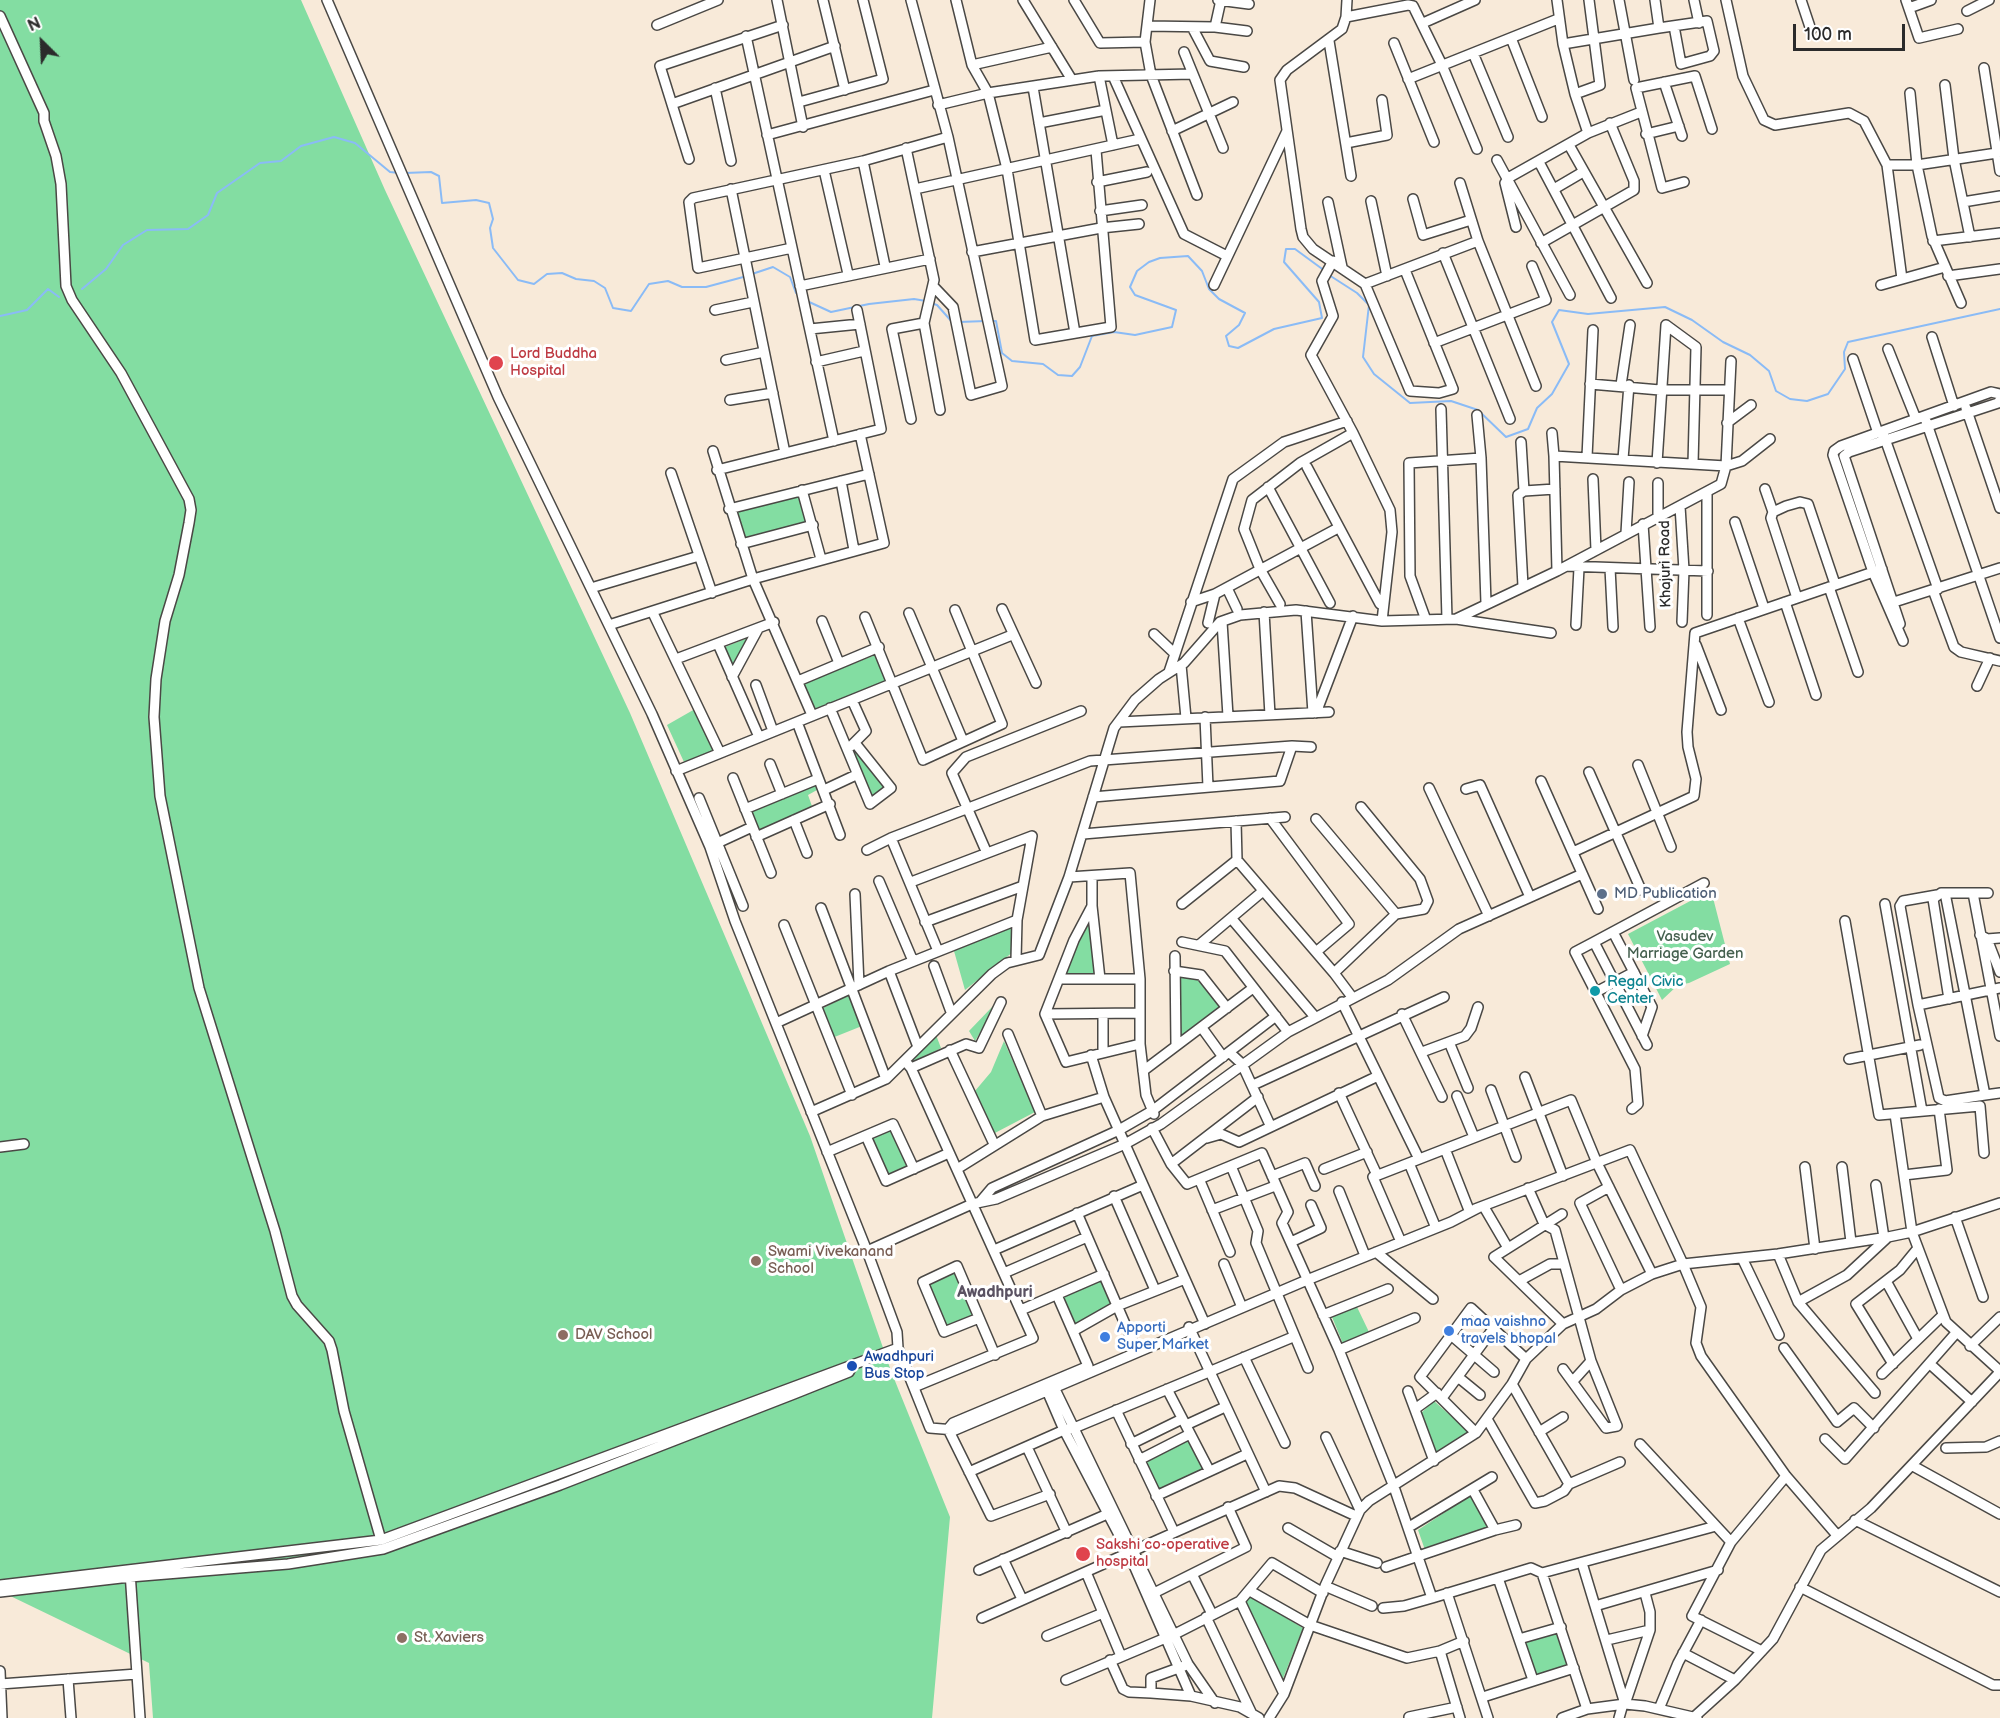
<!DOCTYPE html>
<html>
<head>
<meta charset="utf-8">
<style>
	body { margin:0 }
	#map { position:relative; width:2000px; height:1718px; overflow:hidden; background:#f8ead9; font-family:"Balsamiq Sans",sans-serif }
	canvas { display:block }
	.north { position:absolute; left:12px; top:12px; width:60px; height:60px; -webkit-text-stroke:4px #fff; paint-order:stroke; rotate:336deg; font-size:16px; font-weight:700; line-height:24px; text-align:center; color:#2b2b2b }
	.north::after { content:''; display:block; margin:auto; width:21px; height:27px; background:#2b2b2b; clip-path:polygon(50% 0,100% 100%,50% 72%,0 100%) }
	.scale { position:absolute; left:1793px; top:24px; width:112px; height:27px; box-sizing:border-box; border:3px solid #2b2b2b; border-top:0; padding-left:8px; font-size:18px; line-height:21px; white-space:nowrap; color:#2b2b2b; -webkit-text-stroke:4px #fff; paint-order:stroke }
</style>
</head>
<body>
<div id="map">
<canvas width="2000" height="1718"></canvas>
<div class="north">N</div>
<div class="scale">100 m</div>
</div>
<script>
const ctx = document.querySelector('canvas').getContext('2d');
ctx.lineJoin = 'round';
function fill(path, color) { ctx.fillStyle = color; ctx.fill(path, 'evenodd'); }
const poly = rows => new Path2D(rows.map(r => 'M' + r).join(''));
function trace(path, color, width, dash) { ctx.strokeStyle = color; ctx.lineWidth = width; ctx.lineCap = dash ? 'butt' : 'round'; ctx.setLineDash(dash || []); ctx.stroke(path); }
function write(font, color, halo, rows, align = 'center') {
  ctx.font = font + ' "Balsamiq Sans",sans-serif'; ctx.lineWidth = 6; ctx.setLineDash([]); ctx.textBaseline = 'middle'; ctx.strokeStyle = halo; ctx.fillStyle = color; for (const [text, x, y, turn = 0] of rows) {
    ctx.save(); ctx.translate(x, y); ctx.rotate((+turn || 0) * Math.PI / 180); ctx.textAlign = isNaN(turn) ? turn : align; if (halo) ctx.strokeText(text, 0, 0); ctx.fillText(text, 0, 0); ctx.restore();
  }
}
fill(poly([
	[0,0,301,0,385,190,630,713,810,1136,891,1371,950,1517,932,1718,153,1718,149,1663,0,1591],
	[799,495,807,523,745,540,734,511],
	[753,636,732,671,722,648],
	[878,654,889,682,815,710,804,683],
	[695,709,715,750,684,762,667,725],
	[855,747,888,787,872,799,851,751],
	[814,784,817,790,808,795,813,809,760,833,752,811],
	[1711,890,1730,964,1689,983,1678,985,1662,1000,1628,934],
	[1091,910,1097,975,1064,975],
	[1014,926,1013,952,965,990,954,951,967,943],
	[1178,976,1195,977,1221,1007,1180,1039],
	[849,995,862,1026,832,1038,821,1009],
	[993,1006,995,1008,975,1041,969,1031],
	[936,1035,941,1048,912,1065,909,1061],
	[1004,1041,1035,1112,993,1134,975,1091,991,1072],
	[891,1128,910,1167,887,1177,868,1139],
	[956,1271,975,1317,946,1328,928,1286],
	[1102,1278,1113,1305,1075,1327,1061,1298],
	[1357,1307,1369,1332,1343,1344,1332,1317],
	[1434,1401,1469,1432,1437,1455,1420,1414],
	[1190,1439,1205,1469,1159,1491,1144,1461],
	[1471,1495,1489,1528,1425,1550,1418,1530],
	[1249,1596,1303,1628,1282,1681,1244,1601],
	[1558,1632,1569,1665,1534,1676,1524,1643]
]), '#83dda2');
trace(poly([
	[405,173,431,172,439,176,442,203,476,200,489,203,493,219,490,228,493,248,518,280,534,284,547,274,562,273,576,279,594,281,605,288,613,308,631,311,649,284,668,281,682,287,706,287,747,276],
	[752,274,773,267,790,277,796,293,800,296],
	[1329,275,1357,293,1369,305,1363,357,1374,374,1410,403,1451,401,1478,410,1506,437,1528,429,1537,408,1552,394,1569,364,1552,322,1559,310,1588,314,1665,307,1692,320,1723,342,1750,355,1769,371,1776,391,1790,399,1807,401,1828,394,1845,369,1844,352,1848,342,2000,309],
	[82,289,106,269,123,245,147,230,188,229,208,215,217,193,260,163,281,161,301,146,334,137,355,143,390,172,399,173],
	[807,301,831,312,869,304,914,299,926,301],
	[931,303,937,305,953,323],
	[0,316,27,310,48,289,59,297],
	[992,321,996,321,1002,353,1012,361,1043,364,1058,375,1072,376,1080,367,1092,336,1114,332,1135,335,1172,327,1176,310,1135,295,1130,287,1137,271,1149,262,1160,258,1188,256,1202,271,1209,289,1219,299,1245,313,1239,325,1226,336,1229,346,1238,348,1274,329,1322,318,1319,302,1284,262,1286,249,1295,249,1325,271],
	[959,322,986,321]
]), '#8abbf6', 2);
const minor = poly([
	[327,0,498,397,652,714,710,847,735,921,867,1251,897,1332,898,1348,930,1428,955,1430,1307,1280,1451,1222,1478,1208],
	[777,0,803,127],
	[823,0,845,90],
	[911,0,948,137,1002,386,971,395,953,307,933,286],
	[956,0,972,65,988,93,1007,169,1035,340,1111,327,1096,150],
	[1023,0,1072,80],
	[1074,0,1100,43,1145,42],
	[1150,0,1145,42,1151,75,1197,195],
	[1218,0,1249,4],
	[1347,0,1346,17,1342,29,1287,70,1280,80,1301,229,1303,237,1313,249,1365,284,1410,391,1439,393,1453,389,1405,270],
	[1557,0,1563,44,1575,94,1588,133],
	[1619,0,1634,80],
	[1655,0,1659,28],
	[1694,0,1699,23],
	[1726,0,1743,76,1764,120,1775,125,1849,113,1864,121,1887,165,1902,279],
	[1801,0,1811,30],
	[1906,0,1919,38,1958,29],
	[1909,8,1931,0],
	[1967,11,1989,0],
	[0,16,44,113,44,121,56,156,61,184,66,286,72,300,121,373,189,499,191,510,189,523,179,575,165,621,156,679,154,717,160,796,199,988,275,1231,292,1296,297,1305,329,1341,332,1350,344,1411,381,1540],
	[1346,17,1408,5,1413,6,1442,65,1477,149],
	[1423,23,1475,0],
	[657,25,718,0],
	[1147,26,1215,27,1247,31],
	[1192,27,1210,61,1244,67],
	[1215,27,1221,0],
	[746,36,834,441],
	[1511,38,1542,117],
	[1329,41,1351,176],
	[1394,43,1434,142],
	[1563,44,1659,28,1707,21,1714,51,1710,56,1681,64,1674,26],
	[1184,52,1223,148],
	[1473,53,1508,137],
	[972,65,1052,47],
	[1984,68,2000,171],
	[1099,76,1113,145],
	[1113,76,1184,234,1227,256],
	[1408,79,1558,19],
	[1664,82,1682,136],
	[1945,85,1954,159,1970,237],
	[1033,87,1075,333],
	[715,88,731,161],
	[1910,93,1917,165,1932,236,1961,303],
	[1575,94,1600,85,1589,0],
	[799,102,883,79,863,0],
	[672,104,835,46],
	[938,105,988,93,1099,76,1193,74],
	[1039,123,1106,110],
	[1172,131,1233,102],
	[1646,134,1679,126],
	[767,135,934,90],
	[1346,143,1387,135,1382,100],
	[1569,145,1647,283],
	[906,148,934,280,924,323,892,329,911,419],
	[689,159,660,66,783,25],
	[1497,160,1570,295],
	[863,161,885,266],
	[1539,162,1611,298],
	[1887,165,1917,165,1997,153],
	[824,170,848,274],
	[1097,182,1147,172],
	[1684,182,1662,188,1636,88,1695,76,1712,129],
	[1460,183,1478,241,1536,386],
	[731,189,785,453],
	[915,189,1140,139],
	[1554,189,1583,172],
	[1413,199,1423,235,1471,220],
	[1371,201,1387,276],
	[1328,202,1342,267],
	[1963,202,2000,196],
	[1100,211,1142,205],
	[1516,227,1505,183,1508,178,1588,133,1641,112],
	[1933,241,2000,233],
	[1541,243,1634,190,1634,181,1610,123],
	[792,248,698,268,689,202,693,198,863,161,948,137],
	[972,252,1101,228,1139,224],
	[1443,253,1510,419],
	[1333,261,1322,281,1333,316,1311,355,1353,433,1390,510,1392,532,1382,621],
	[1948,276,2000,269],
	[1365,284,1478,241],
	[1214,285,1287,131],
	[1881,285,1945,267],
	[800,286,930,259],
	[715,310,753,302],
	[924,323,940,410],
	[1666,325,1696,347,1693,464],
	[810,329,860,324],
	[1932,337,1954,406],
	[1434,343,1546,300,1532,266],
	[1888,349,1916,419],
	[1853,359,1878,433],
	[726,360,764,352],
	[816,362,864,351],
	[1590,384,1660,390,1728,390],
	[1621,385,1630,325],
	[730,400,773,393],
	[1966,408,2000,508],
	[1441,409,1447,619],
	[1926,421,2000,638],
	[1727,423,1751,405],
	[1552,433,1554,456],
	[1884,436,1938,589],
	[1521,442,1524,491],
	[713,451,753,579,812,715],
	[1587,457,1593,330],
	[1481,458,1486,603],
	[1623,459,1629,385],
	[1657,463,1666,325],
	[1307,467,1380,604],
	[717,470,881,429,857,310],
	[671,473,712,593],
	[1593,479,1596,550],
	[841,481,854,550],
	[1658,483,1658,517],
	[1268,487,1330,603],
	[1765,489,1773,512],
	[802,490,821,559],
	[1707,494,1707,615],
	[1680,506,1684,570,1682,622],
	[729,509,869,474],
	[1735,522,1764,608],
	[1643,524,1650,627],
	[1626,533,1629,482],
	[741,544,813,525],
	[1567,566,1708,571],
	[1610,568,1613,627],
	[1557,571,1554,456,1726,466,1742,461,1770,439],
	[1523,586,1518,495,1524,491,1555,489],
	[1829,587,1858,672],
	[591,588,699,556],
	[1227,588,1237,609],
	[1933,590,1954,647,1961,652,2000,661],
	[1797,598,1771,518,1773,512,1786,506,1800,502,1808,504,1835,584],
	[1191,602,1215,594,1338,528],
	[1785,602,1816,695],
	[1891,603,2000,568],
	[1280,604,1260,569,1244,529,1252,500,1300,463,1353,433],
	[1002,609,1036,683],
	[1306,611,1313,713],
	[1264,612,1270,715],
	[653,613,720,753],
	[909,613,963,741],
	[865,617,923,760,1002,724,955,610],
	[1738,618,1769,702],
	[1456,619,1557,571,1721,484,1726,466,1731,361],
	[1426,620,1410,576,1409,463,1481,458,1477,415],
	[822,621,839,663],
	[1222,622,1228,716],
	[1208,623,1215,594],
	[1900,624,1844,456,1849,452,1998,403,2000,400],
	[609,625,753,579,884,543,860,434],
	[1576,625,1579,568],
	[1154,634,1173,652],
	[1903,641,1873,572,1833,455,1834,451,1841,446,1991,392,2000,394],
	[718,644,759,737],
	[1696,645,1721,710],
	[676,659,774,622],
	[1181,665,1186,718],
	[1169,672,1233,479,1284,442,1347,421],
	[732,677,758,629],
	[798,681,879,647],
	[756,685,773,731],
	[1977,686,1990,658],
	[830,708,870,804,891,788,855,743],
	[1316,713,1353,616],
	[1205,717,1208,787],
	[797,722,840,835],
	[1119,722,1329,712],
	[851,746,866,731,852,700],
	[770,764,782,794],
	[1638,765,1671,847],
	[676,771,1012,635],
	[1589,772,1641,890],
	[733,778,771,873],
	[1541,781,1598,909],
	[1429,788,1489,916],
	[1466,789,1480,785,1530,897],
	[824,790,856,775],
	[1093,797,1280,781,1292,746],
	[699,798,743,906],
	[1361,807,1420,879,1428,901,1424,909,1396,914],
	[745,809,818,779],
	[1270,818,1349,924,1316,952],
	[1316,819,1396,914,1334,973],
	[794,820,807,853],
	[1083,834,1285,817],
	[756,837,830,804],
	[891,838,938,951],
	[713,845,752,827],
	[867,850,891,838,1090,761,1292,746,1311,747],
	[986,851,952,773,966,757,1081,711],
	[1573,852,1694,796,1696,779,1688,747,1687,732,1695,633,1882,569],
	[1237,860,1334,973,1352,997],
	[1092,876,1092,906,1074,940,1045,1014,1066,1062,1140,1044],
	[1069,877,1130,873,1140,979,1140,1044,1146,1095,1154,1114],
	[879,881,913,961],
	[911,882,1032,836,1017,920,1016,960],
	[1945,893,1985,1095,2000,1093],
	[1973,893,2000,1036],
	[855,894,859,985],
	[1182,904,1237,860,1236,821],
	[1885,904,1922,1111],
	[1092,906,1100,979],
	[821,908,886,1079],
	[1231,918,1315,1017],
	[1845,921,1879,1115,1980,1106,1984,1153],
	[925,922,1023,886],
	[784,925,852,1095],
	[1613,932,1652,1007,1642,1036],
	[1980,935,1987,939,2000,972],
	[1987,939,2000,938],
	[1182,942,1225,951,1288,1032],
	[1594,942,1704,883],
	[1199,945,1263,891],
	[1175,956,1176,1046],
	[934,966,951,1012],
	[889,971,918,1047],
	[1174,971,1201,975,1227,1008],
	[1059,979,1140,979],
	[1596,992,1634,972],
	[1949,999,1933,899,1941,893,1988,893],
	[1342,1002,1419,1159],
	[1918,1005,1900,906,1903,901,1937,895],
	[1045,1014,1139,1013],
	[1402,1014,1442,1097],
	[1103,1015,1103,1051],
	[776,1023,889,971,1017,920],
	[1202,1028,1223,1057],
	[1008,1034,1042,1116],
	[1449,1042,1468,1088],
	[950,1050,994,1144],
	[1229,1052,1242,1064,1270,1125],
	[1422,1052,1465,1036,1471,1028,1478,1007],
	[1091,1055,1104,1097,1205,1324],
	[1849,1059,1920,1045],
	[905,1061,911,1068,1033,1338,914,1387],
	[911,1068,966,1044,979,1048,1001,1002],
	[1143,1071,1253,988],
	[1525,1077,1563,1176],
	[1253,1085,1444,997],
	[1491,1090,1516,1157],
	[1339,1093,1377,1175],
	[1985,1095,1945,1101,1939,1098,1918,1005,2000,988],
	[1457,1096,1474,1137],
	[1632,1109,1638,1104,1635,1069,1575,952,1594,942,1647,1045],
	[811,1112,886,1079,992,974,1007,963,1039,955,1069,877,1114,728,1135,700,1159,679,1184,663,1220,622,1240,615,1296,610,1382,621,1456,619,1551,633],
	[1895,1114,1912,1232,1946,1322,2000,1371],
	[1152,1128,1171,1164,1187,1184,1262,1153,1288,1212,1282,1223,1339,1350,1394,1487,1432,1598,1531,1568,1542,1573,1716,1526],
	[866,1136,886,1181,949,1153],
	[1207,1138,1221,1134,1239,1142,1378,1076],
	[0,1147,24,1144],
	[1445,1149,1469,1210],
	[827,1152,893,1124,914,1169],
	[1409,1163,1436,1228],
	[1171,1164,1258,1097],
	[1231,1166,1258,1231,1256,1243,1308,1368],
	[1805,1167,1815,1249],
	[1842,1167,1851,1242],
	[957,1169,1042,1116,1104,1097],
	[1324,1169,1367,1152],
	[1904,1175,1947,1170,1939,1109],
	[1272,1176,1305,1163,1315,1186],
	[1200,1181,1230,1252],
	[1876,1185,1884,1238],
	[1609,1187,1580,1203,1621,1290],
	[1528,1188,1544,1224,1555,1230,1591,1361,1617,1426,1606,1428,1563,1369],
	[1339,1191,1364,1253],
	[1114,1196,1155,1290],
	[981,1201,992,1188,1119,1130,1152,1111,1276,1016],
	[1484,1207,1508,1248],
	[1475,1209,1630,1150,1683,1264,1778,1254,1888,1237,1912,1232,2000,1203],
	[1212,1210,1275,1186],
	[1077,1213,1135,1347],
	[1562,1214,1494,1257,1563,1324],
	[1955,1217,1983,1297],
	[1291,1242,1321,1228,1311,1205],
	[1401,1242,1373,1177,1571,1100,1597,1163,1652,1274],
	[994,1250,1143,1185],
	[867,1251,972,1204,996,1199,1125,1144,1161,1124,1288,1032,1388,980,1459,929,1582,874],
	[1376,1252,1433,1299],
	[1778,1254,1798,1302,1875,1393],
	[1742,1258,1779,1335],
	[1224,1264,1241,1305],
	[1004,1273,1087,1237],
	[1519,1281,1550,1264,1564,1264],
	[1886,1281,1918,1339],
	[1057,1295,1088,1366],
	[1798,1302,1847,1275,1888,1237],
	[1021,1310,1104,1274],
	[1323,1315,1388,1289],
	[979,1318,944,1332,923,1282,957,1266,995,1355],
	[1189,1327,1266,1492],
	[1073,1331,1117,1306,1185,1279],
	[1451,1335,1494,1372],
	[1970,1346,2000,1317],
	[1784,1348,1837,1422,1854,1408,1874,1428],
	[1339,1350,1415,1318],
	[1244,1357,1285,1443],
	[1893,1364,1856,1304,1900,1270,1918,1248],
	[1930,1364,1972,1402],
	[1882,1374,1943,1315],
	[1458,1377,1480,1395],
	[1573,1381,1591,1361],
	[1052,1383,1188,1664,1215,1703],
	[1512,1384,1569,1484,1620,1462],
	[1045,1386,1064,1430,1129,1554,1191,1696,1240,1707,1259,1718],
	[1167,1389,1209,1470],
	[1408,1391,1434,1461],
	[1442,1398,1493,1329],
	[1415,1409,1437,1393],
	[1116,1410,1174,1532],
	[1487,1419,1535,1503,1545,1501,1564,1491,1569,1484],
	[1186,1425,1225,1407],
	[948,1429,953,1423,1084,1368],
	[948,1429,991,1516,1050,1494],
	[1539,1432,1563,1417],
	[1476,1433,1420,1377,1471,1308,1526,1359],
	[1326,1437,1360,1510],
	[1825,1439,1845,1459,1956,1333],
	[1131,1444,1182,1419],
	[1640,1444,1731,1542],
	[1027,1447,1067,1533],
	[1946,1448,1986,1447,2000,1441],
	[1139,1460,1190,1434],
	[1913,1466,2000,1514],
	[969,1472,1064,1430,1074,1428,1293,1337],
	[1473,1490,1495,1530],
	[1156,1496,1247,1454],
	[1855,1520,2000,1592],
	[1409,1527,1492,1477],
	[1288,1528,1338,1557],
	[1340,1551,1377,1563],
	[1003,1559,1022,1599],
	[1582,1563,1595,1606],
	[1386,1567,1495,1530,1516,1525],
	[979,1570,1112,1512],
	[130,1572,140,1718],
	[1086,1572,1121,1656],
	[1542,1573,1587,1709],
	[1192,1574,1212,1614],
	[1498,1578,1533,1680],
	[0,1585,381,1540,898,1348],
	[1325,1586,1372,1606],
	[1800,1587,1993,1685,2000,1685],
	[1250,1591,1310,1625,1407,1658,1440,1651,1464,1641],
	[0,1592,130,1577,288,1564,383,1549,560,1485,794,1394,849,1372,852,1366],
	[1154,1593,1246,1547,1228,1507],
	[1447,1593,1488,1718],
	[1240,1601,1284,1694],
	[1383,1608,1404,1606,1432,1598],
	[1206,1617,1251,1712],
	[982,1618,1279,1486,1295,1488,1356,1516],
	[1047,1636,1103,1613],
	[1519,1639,1561,1627],
	[1607,1640,1650,1630],
	[1440,1651,1460,1718],
	[1762,1651,1692,1616,1731,1542,1786,1476],
	[1683,1653,1735,1680],
	[1110,1660,1123,1689,1129,1692,1151,1693],
	[1184,1666,1151,1678,1151,1693,1191,1696],
	[0,1671,2,1718],
	[68,1679,71,1718],
	[1066,1680,1175,1634,1240,1601,1272,1563,1323,1593],
	[0,1684,137,1674],
	[1483,1697,1574,1668],
	[1625,1704,1595,1606,1718,1570],
	[1625,1704,1650,1630,1650,1612,1645,1593],
	[1659,1709,1678,1663,1701,1620],
	[1409,1717,1457,1707],
	[1269,1718,1284,1694,1325,1586,1360,1510,1369,1501,1476,1433,1512,1384,1526,1359,1563,1324,1596,1309,1621,1290,1652,1274,1683,1264,1701,1307,1696,1343,1701,1356,1786,1476,1836,1534],
	[1562,1718,1587,1709,1625,1704,1645,1706,1697,1718],
	[1619,1718,1623,1704],
	[1693,1718,1735,1680,1773,1639,1821,1550,1871,1508,2000,1372]
]);
trace(minor, '#4a4845', 12);
trace(minor, '#fff', 9);
for (const [x, y, r, color] of [
	[496,363,8,"#e0444e"],
	[1602,894,6,"#5c6f8a"],
	[1595,991,6,"#0f9aa8"],
	[756,1261,6,"#8d6e63"],
	[1449,1331,6,"#3f7fe0"],
	[563,1335,6,"#8d6e63"],
	[1105,1337,6,"#3f7fe0"],
	[852,1366,6,"#1a4fb4"],
	[1083,1554,8,"#e0444e"],
	[402,1638,6,"#8d6e63"]
]) { const dot = new Path2D(); dot.arc(x, y, r, 0, 2 * Math.PI); ctx.fillStyle = color; ctx.fill(dot); trace(dot, '#fff', 2); }
write('15px', '#be3a42', '#fff', [
	["Lord Buddha",510,354],
	["Hospital",510,371],
	["Sakshi co-operative",1096,1545],
	["hospital",1096,1562]
], 'left');
write('15px', '#2b2b2b', '#fff', [
	["Khajuri Road",1666,564,-91]
]);
write('15px', '#4e5e75', '#fff', [
	["MD Publication",1614,894]
], 'left');
write('15px', '#45604f', '#fff', [
	["Vasudev",1685,937],
	["Marriage Garden",1685,954]
]);
write('15px', '#0d838f', '#fff', [
	["Regal Civic",1607,982],
	["Center",1607,999]
], 'left');
write('15px', '#785e54', '#fff', [
	["Swami Vivekanand",768,1252],
	["School",768,1269],
	["DAV School",575,1335],
	["St. Xaviers",414,1638]
], 'left');
write('15px', '#366cbe', '#fff', [
	["maa vaishno",1461,1322],
	["travels bhopal",1461,1339],
	["Apporti",1117,1328],
	["Super Market",1117,1345]
], 'left');
write('15px', '#164399', '#fff', [
	["Awadhpuri",864,1357],
	["Bus Stop",864,1374]
], 'left');
write('bold 16px', '#5a5262', '#fff', [
	["Awadhpuri",995,1293]
]);
</script>
</body>
</html>
